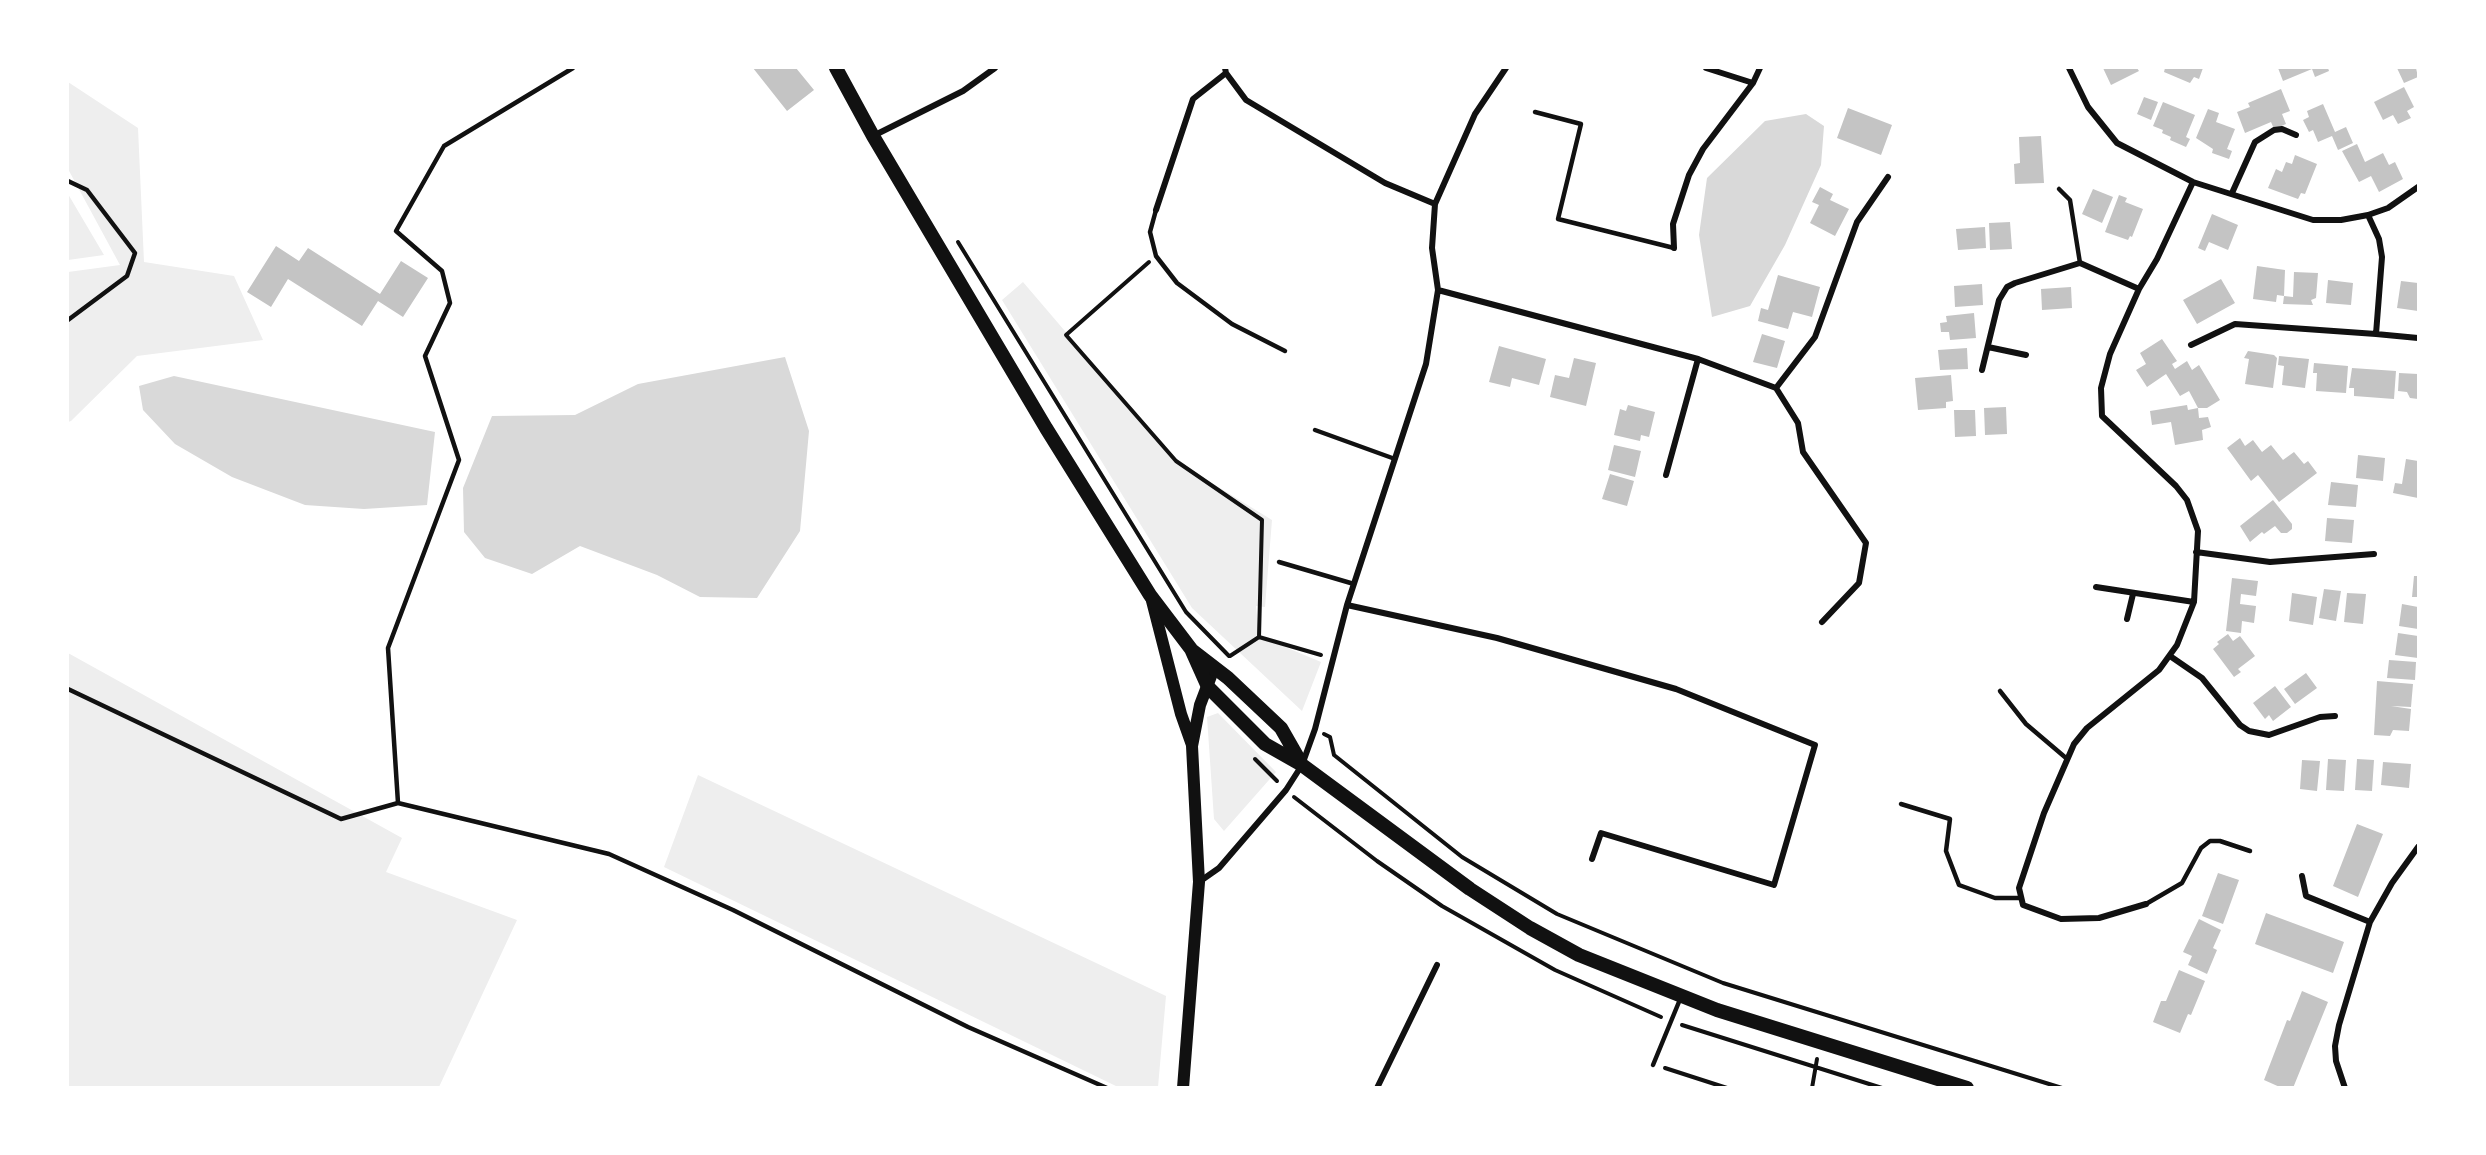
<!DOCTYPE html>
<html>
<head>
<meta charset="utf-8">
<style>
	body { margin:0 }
	#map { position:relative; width:2486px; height:1155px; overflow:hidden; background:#fff; font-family:Mulish,sans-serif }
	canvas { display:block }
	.frame { position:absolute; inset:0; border:69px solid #fff; pointer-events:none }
</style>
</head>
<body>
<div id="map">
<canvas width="2486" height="1155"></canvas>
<div class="frame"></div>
</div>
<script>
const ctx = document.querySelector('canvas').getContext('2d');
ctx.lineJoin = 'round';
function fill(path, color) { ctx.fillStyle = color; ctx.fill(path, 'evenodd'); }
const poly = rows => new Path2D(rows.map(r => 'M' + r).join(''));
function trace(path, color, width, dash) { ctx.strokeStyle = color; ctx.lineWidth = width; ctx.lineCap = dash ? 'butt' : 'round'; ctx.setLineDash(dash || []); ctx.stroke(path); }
fill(poly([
	[68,82,138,128,144,262,234,276,263,340,137,356,71,421,68,422,68,272,120,265,68,169],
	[68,194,104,255,68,260],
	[1023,282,1176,461,1272,520,1265,607,1256,606,1259,636,1321,662,1302,711,1192,608,1002,300],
	[68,653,402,838,386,872,517,920,439,1087,68,1087],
	[1218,713,1276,772,1224,831,1214,819,1207,717],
	[698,775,1166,996,1158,1087,1118,1087,664,867]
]), '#eee');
fill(poly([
	[1806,114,1824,126,1821,165,1785,245,1750,306,1712,317,1699,235,1707,178,1765,121],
	[785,357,809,431,800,531,757,598,700,597,657,575,580,546,532,574,485,558,464,532,463,488,492,416,575,415,638,384],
	[174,376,435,432,427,505,364,509,305,505,232,477,175,444,143,410,139,386]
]), '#d9d9d9');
fill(poly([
	[753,68,796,68,814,90,787,111],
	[2103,68,2137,68,2139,71,2111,85],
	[2165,68,2203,68,2199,79,2194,77,2190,83,2164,72],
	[2278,68,2328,68,2329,71,2315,77,2312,69,2283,81],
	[2397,68,2416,68,2418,77,2404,83],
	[2404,87,2414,107,2407,111,2411,118,2398,124,2393,115,2383,120,2374,102],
	[2281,89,2290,111,2282,114,2286,124,2274,129,2271,122,2245,133,2237,112,2250,107,2248,103],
	[2144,97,2158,102,2151,120,2137,114],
	[2163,102,2195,115,2186,137,2190,139,2186,147,2170,140,2171,137,2162,133,2163,130,2153,126],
	[2323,104,2335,132,2346,127,2353,143,2338,150,2332,136,2318,142,2313,130,2309,132,2303,120,2309,117,2307,111],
	[1848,108,1892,125,1881,155,1837,138],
	[2208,109,2219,113,2216,122,2235,129,2227,149,2232,151,2229,159,2212,153,2213,149,2196,138],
	[2041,136,2044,183,2015,184,2014,164,2020,163,2019,137],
	[2357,144,2365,162,2383,153,2389,165,2395,162,2403,179,2379,192,2371,176,2359,182,2342,151],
	[2295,155,2317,164,2305,194,2301,193,2298,199,2268,188,2276,169,2282,172,2286,162,2292,164],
	[1820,187,1833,194,1830,200,1849,209,1835,236,1810,223,1819,205,1812,202],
	[2093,189,2113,197,2102,223,2082,214],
	[2119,195,2127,198,2125,202,2143,209,2132,237,2130,236,2128,240,2105,232],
	[2212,214,2238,225,2228,250,2209,242,2205,251,2198,248],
	[2010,222,2012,249,1990,250,1989,223],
	[1985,227,1986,248,1958,250,1956,229],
	[276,246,299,261,308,248,380,294,401,261,428,278,403,317,378,301,362,326,288,279,271,307,247,292],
	[2257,266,2285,270,2284,296,2293,297,2294,272,2318,273,2316,298,2311,300,2313,305,2283,304,2284,296,2277,295,2276,302,2253,299],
	[1778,275,1820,287,1812,317,1793,312,1788,329,1758,321,1761,308,1768,310],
	[2221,279,2235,303,2197,324,2183,300],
	[2328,280,2353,283,2351,305,2326,303],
	[2401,281,2418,283,2418,311,2397,308],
	[1982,284,1983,305,1955,307,1954,286],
	[2071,287,2072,308,2042,310,2041,289],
	[1974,313,1976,338,1950,340,1949,332,1941,332,1940,323,1947,322,1946,316],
	[1762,334,1785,341,1777,368,1753,362],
	[2162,339,2177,361,2172,364,2175,369,2187,361,2192,370,2199,365,2220,400,2207,408,2198,408,2189,391,2180,396,2166,374,2147,387,2136,370,2146,364,2140,353],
	[1499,346,1546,359,1539,385,1512,378,1510,387,1489,382],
	[1967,348,1968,369,1940,370,1938,350],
	[2248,351,2274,355,2277,358,2273,388,2245,384,2249,359,2244,358],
	[2279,356,2309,359,2305,388,2282,385,2284,366,2278,365],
	[1574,358,1596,363,1586,406,1550,397,1555,375,1569,378],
	[2314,363,2348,366,2346,393,2316,391,2317,373,2313,373],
	[2352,368,2396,371,2394,399,2354,396,2354,388,2349,388],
	[2399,373,2418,374,2418,399,2410,398,2407,392,2398,391],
	[1951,375,1953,401,1946,402,1946,408,1918,410,1915,378],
	[1628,405,1655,412,1649,437,1641,435,1640,441,1614,435,1620,409,1626,411],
	[2187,405,2188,410,2198,408,2199,418,2208,417,2211,427,2202,430,2203,440,2175,445,2171,422,2152,425,2150,411],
	[2006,407,2007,434,1985,435,1984,408],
	[1954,410,1975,410,1976,436,1955,437],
	[2240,438,2245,446,2253,440,2262,452,2271,445,2283,460,2294,452,2304,464,2308,461,2317,473,2279,502,2258,475,2251,481,2227,448],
	[1614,445,1641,451,1635,477,1608,470],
	[2358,455,2385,458,2383,481,2356,478],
	[2406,459,2418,461,2418,498,2393,493,2395,483,2402,484],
	[1610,474,1634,481,1627,506,1602,499],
	[2331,482,2358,485,2356,507,2328,505],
	[2273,500,2292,524,2292,529,2287,533,2281,533,2275,526,2264,534,2262,532,2250,542,2240,526],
	[2327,518,2354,520,2352,543,2325,541],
	[2414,576,2418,576,2418,597,2412,597],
	[2232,578,2258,581,2256,596,2241,594,2240,604,2256,606,2254,623,2242,621,2241,633,2226,631],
	[2324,589,2341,591,2336,621,2319,618],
	[2292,593,2317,597,2313,625,2289,621],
	[2347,593,2366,594,2363,624,2344,622],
	[2402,604,2418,607,2418,629,2399,626],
	[2398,633,2418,636,2418,658,2395,655],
	[2228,634,2233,641,2240,636,2255,656,2238,669,2241,672,2234,677,2213,649,2219,644,2217,642],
	[2389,660,2416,662,2415,680,2387,678],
	[2306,673,2317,688,2295,704,2284,689],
	[2377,681,2413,684,2411,707,2391,706,2411,709,2409,731,2393,730,2390,736,2374,735],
	[2275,686,2291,707,2273,721,2269,715,2265,719,2253,703],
	[2328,759,2346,760,2344,791,2326,790],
	[2357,759,2374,760,2372,791,2355,790],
	[2302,760,2320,761,2317,791,2300,789],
	[2383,762,2411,764,2409,788,2381,785],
	[2357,824,2383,834,2358,897,2333,886],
	[2218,873,2239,880,2223,924,2202,916],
	[2266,913,2344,942,2333,973,2255,944],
	[2199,919,2221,930,2213,948,2217,950,2207,974,2188,965,2192,956,2183,952],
	[2179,970,2205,981,2191,1015,2188,1014,2180,1033,2153,1022,2161,1001,2166,1001],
	[2302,991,2328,1002,2293,1088,2282,1088,2264,1080,2287,1020,2290,1021]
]), '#c4c4c4');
trace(poly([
	[958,242,1186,612,1229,656],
	[1149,262,1066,335,1176,461,1262,520,1259,637,1321,655],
	[1230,656,1259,637],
	[1324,734,1330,737,1334,755,1462,857,1557,914,1723,983,2062,1088],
	[1255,759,1277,781],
	[1294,797,1377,861,1442,906,1555,970,1661,1017],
	[1682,1025,1882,1088],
	[1665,1068,1727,1088],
	[1812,1088,1817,1059]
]), '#111', 4);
trace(poly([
	[573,68,444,146,396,231,442,271,450,303,425,356,459,460,388,648,398,803,609,854,733,910,968,1027,1107,1088],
	[1535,112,1581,124,1558,219,1674,248],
	[68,181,87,190,135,253,127,276,68,320],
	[2059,189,2070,200,2080,263],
	[1156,210,1150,232,1156,256,1177,283,1232,324,1285,351],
	[1315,430,1395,459],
	[1279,562,1354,584],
	[68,689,341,819,398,803],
	[2000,691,2026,724,2066,758],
	[1901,804,1950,819,1946,851,1959,885,1995,898,2020,898],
	[2146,904,2182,883,2201,848,2210,841,2220,841,2250,851],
	[1653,1065,1681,997]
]), '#111', 4.5);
trace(poly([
	[1225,68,1226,73,1246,100,1385,183,1435,204],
	[1706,68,1753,83],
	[2069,68,2088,107,2117,143,2193,182,2313,220,2341,220,2368,215,2388,208,2418,187],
	[873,136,963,91,995,68],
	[2232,193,2255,142,2274,130,2282,129,2296,135],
	[1156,210,1193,99,1226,73],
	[1674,248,1673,224,1689,175,1703,149,1753,83,1760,68],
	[1438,290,1698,359,1776,388,1798,423,1803,452,1866,543,1859,583,1822,622],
	[2376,334,2418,338],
	[2191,345,2235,324,2376,334,2382,257,2379,239,2368,215],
	[1988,347,2026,355],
	[1982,370,1999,300,2007,287,2015,283,2080,263,2139,289],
	[1776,388,1815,337,1857,222,1888,177],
	[1666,475,1698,359],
	[2196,552,2270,562,2374,554],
	[2096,587,2194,602],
	[1347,605,1497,638,1676,689,1815,745,1774,885,1601,833,1592,859],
	[2127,619,2133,594],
	[2170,656,2202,678,2240,725,2249,731,2269,735,2320,717,2335,716],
	[2302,876,2306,896,2370,922],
	[1199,882,1219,868,1286,790,1302,765,1315,729,1347,605,1426,364,1438,290,1432,248,1435,204,1475,114,1506,68],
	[2146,904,2099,918,2061,919,2023,905,2019,888,2044,813,2074,744,2087,728,2159,670,2177,645,2194,602,2198,531,2187,500,2176,486,2102,416,2101,388,2110,354,2139,289,2157,259,2193,182],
	[1377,1088,1437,965],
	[2345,1088,2336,1061,2335,1046,2339,1025,2370,922,2392,883,2418,847]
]), '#111', 6);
trace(poly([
	[1151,597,1181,714,1192,745],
	[1183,1088,1199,882,1192,746,1200,705,1211,676,1208,662]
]), '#111', 12);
trace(poly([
	[836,68,873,136,1046,428,1150,595,1191,649,1208,687,1265,744,1302,765,1470,889,1530,928,1579,955,1717,1010,1967,1088],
	[1193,651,1228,678,1281,728,1301,763]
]), '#111', 14);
</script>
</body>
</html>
